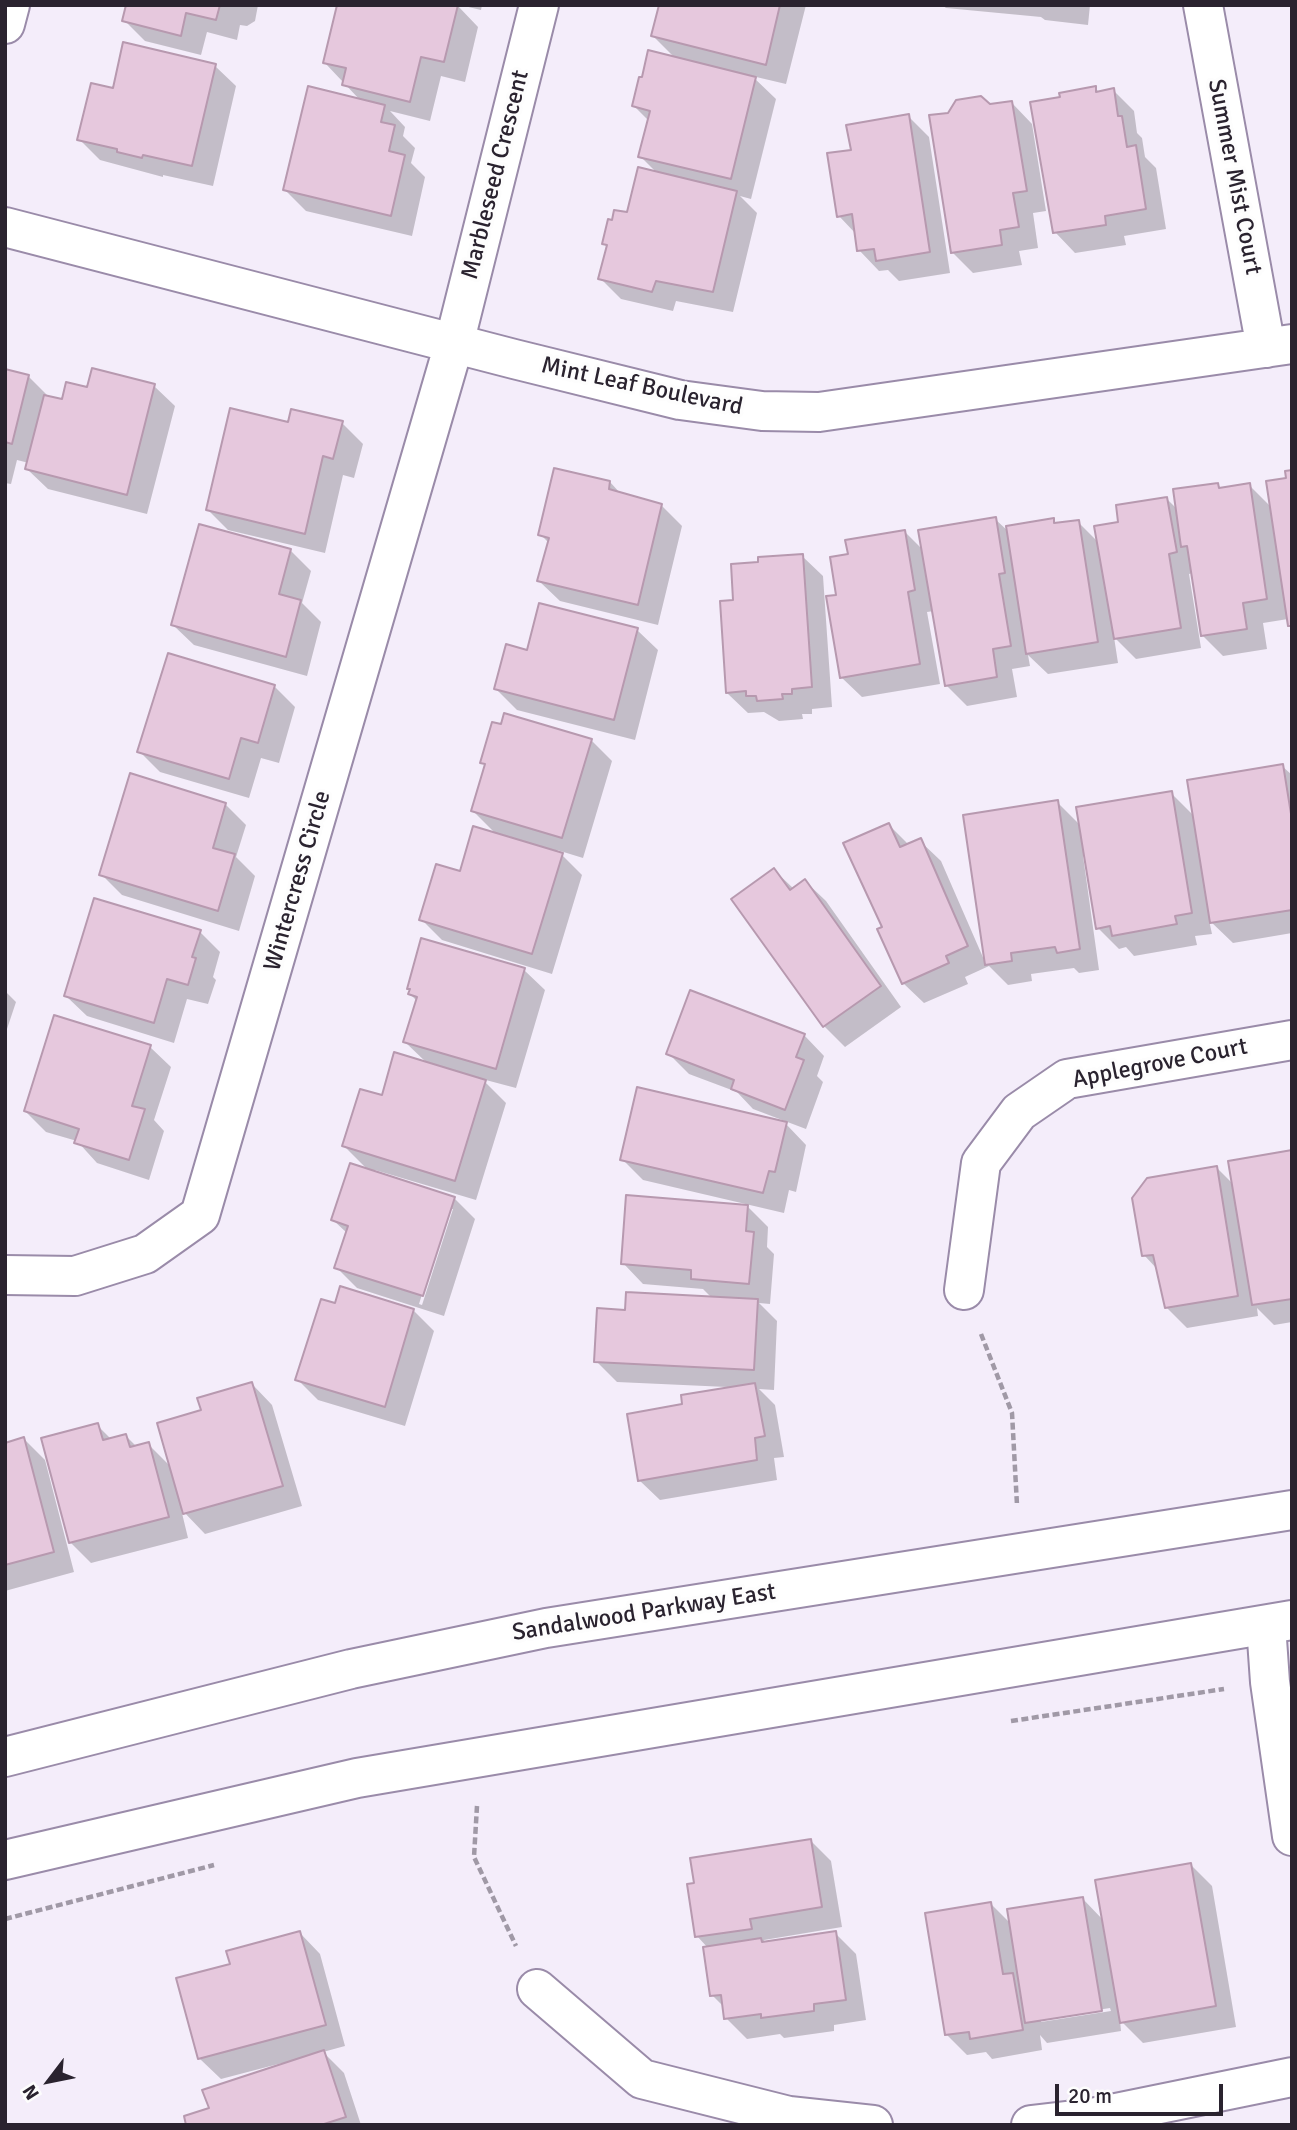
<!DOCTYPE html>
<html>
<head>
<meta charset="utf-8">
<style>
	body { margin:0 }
	#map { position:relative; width:1297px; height:2130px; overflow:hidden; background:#f4edfa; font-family:Signika,sans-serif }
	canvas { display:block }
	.frame { position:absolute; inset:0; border:7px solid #2a232f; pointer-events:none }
	.north { position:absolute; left:14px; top:2046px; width:70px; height:70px; -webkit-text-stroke:5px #fdfdfd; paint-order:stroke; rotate:238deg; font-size:19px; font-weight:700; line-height:28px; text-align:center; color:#2a232f }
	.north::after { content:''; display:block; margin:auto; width:24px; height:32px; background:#2a232f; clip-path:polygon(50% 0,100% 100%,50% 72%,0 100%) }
	.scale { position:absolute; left:1055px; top:2084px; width:168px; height:32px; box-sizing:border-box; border:4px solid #2a232f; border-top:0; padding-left:9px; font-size:21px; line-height:24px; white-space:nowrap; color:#2a232f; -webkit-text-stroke:5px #fdfdfd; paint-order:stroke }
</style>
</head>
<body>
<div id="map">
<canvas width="1297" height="2130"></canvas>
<div class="frame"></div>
<div class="north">N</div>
<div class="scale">20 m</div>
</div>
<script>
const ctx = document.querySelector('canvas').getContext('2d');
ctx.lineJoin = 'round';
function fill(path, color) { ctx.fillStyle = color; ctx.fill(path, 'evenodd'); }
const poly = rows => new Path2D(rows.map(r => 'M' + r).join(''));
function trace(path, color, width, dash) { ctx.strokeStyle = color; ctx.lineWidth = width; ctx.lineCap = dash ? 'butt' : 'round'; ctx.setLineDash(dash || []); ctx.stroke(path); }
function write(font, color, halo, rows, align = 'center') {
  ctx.font = font + ' Signika,sans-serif'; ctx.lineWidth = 7; ctx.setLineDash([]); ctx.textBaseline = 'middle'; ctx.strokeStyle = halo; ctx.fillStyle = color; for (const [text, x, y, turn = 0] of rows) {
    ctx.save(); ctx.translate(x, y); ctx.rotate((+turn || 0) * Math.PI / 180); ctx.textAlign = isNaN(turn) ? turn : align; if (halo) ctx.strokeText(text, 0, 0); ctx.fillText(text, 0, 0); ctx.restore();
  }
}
fill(poly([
	[128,5,258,5,255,21,247,26,240,25,237,40,207,32,201,55,145,41,124,20],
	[457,5,478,27,465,82,441,76,430,121,390,111,405,127,403,136,415,148,411,163,425,177,412,236,306,211,285,190,360,100,325,63],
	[460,5,482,5,481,10],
	[660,5,806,5,786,84,752,76,776,99,751,199,740,196,757,213,733,312,676,301,673,311,621,299,600,278,608,248,604,244,628,214,657,173,640,156,649,121,634,106,676,59,653,36],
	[942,5,1090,5,1088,25,1045,20,1041,17,946,8],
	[215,66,236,86,213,186,163,175,163,177,100,160,79,139,114,90],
	[1095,88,1100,93,1113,90,1134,111,1137,133,1142,138,1145,157,1156,168,1166,229,1124,236,1126,245,1075,253,1055,232,1062,98],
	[1012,103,1032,124,1046,211,1033,213,1038,248,1019,251,1022,265,973,273,952,252,989,106],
	[908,116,929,137,950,273,899,281,888,270,879,271,859,250,856,234,839,216,853,151],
	[5,370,28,376,49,397,63,402,88,389,154,386,175,406,147,514,48,489,27,469,29,463,17,460,11,484,5,483],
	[342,423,363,444,354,478,343,475,325,553,228,530,207,509,289,424],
	[1292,472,1292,628,1288,619,1263,623,1267,649,1223,656,1202,635,1193,573,1189,574,1201,648,1136,659,1114,637,1118,663,1048,674,1028,655,1030,666,1012,669,1017,697,967,706,946,685,934,611,927,612,940,684,862,697,841,677,838,596,850,555,904,531,924,551,995,519,1009,532,1053,520,1057,525,1078,522,1099,543,1120,523,1167,499,1177,509,1217,485,1222,489,1249,485,1272,508],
	[610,482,621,494,661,505,682,526,658,625,560,601,539,581,549,543,540,534],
	[291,551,311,571,302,603,321,622,307,676,194,645,173,625],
	[802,556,823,576,832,707,812,709,812,714,802,714,803,719,779,721,764,712,748,713,727,693,735,602,759,564],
	[637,630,658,650,635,740,517,710,496,689],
	[274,686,295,707,279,763,261,758,249,798,160,772,139,751],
	[502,726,591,740,612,761,583,858,557,850,582,875,552,974,442,940,421,919,497,835,473,811,486,766,482,762],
	[1282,766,1292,775,1292,933,1233,943,1209,920,1212,934,1195,936,1197,945,1134,956,1126,947,1119,949,1098,928,1086,855,1083,856,1099,970,1079,973,1074,968,1031,974,1032,981,1008,985,989,966,965,977,968,984,924,1003,903,983,885,927,889,825,909,845,920,841,941,861,985,962,1057,802,1081,826,1171,793,1195,817],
	[225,804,246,825,236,857,255,876,239,931,122,895,101,874],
	[774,870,794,889,805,881,826,901,901,1007,845,1047,824,1026,734,899],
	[200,932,220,952,213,977,216,980,208,1004,187,999,174,1043,87,1016,66,996],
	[524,970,545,990,516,1088,482,1079,506,1103,476,1200,375,1170,374,1173,454,1198,475,1219,444,1316,357,1288,336,1267,347,1233,333,1220,370,1172,344,1146,383,1097,428,1064,405,1042,417,1001,410,994],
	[449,1209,453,1209,422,1305,419,1304],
	[5,991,16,1002,5,1035],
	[804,1035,824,1056,817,1076,823,1082,806,1129,753,1109,737,1092,689,1074,668,1053],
	[150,1047,171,1067,154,1120,164,1131,149,1180,97,1163,77,1141,46,1132,25,1111],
	[786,1124,806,1145,796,1192,789,1190,784,1213,643,1180,622,1159],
	[1292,1152,1292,1322,1274,1325,1257,1308,1258,1316,1187,1328,1166,1307,1158,1270,1144,1255,1217,1168,1233,1184],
	[748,1207,768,1227,767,1247,774,1254,770,1304,759,1303,777,1321,774,1390,759,1389,775,1405,784,1457,774,1458,777,1480,660,1500,639,1480,684,1405,727,1387,617,1382,596,1361,627,1312,712,1298,703,1289,643,1284,623,1263],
	[337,1306,413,1310,434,1331,405,1426,318,1400,297,1379],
	[252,1384,272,1405,302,1506,205,1534,181,1509,188,1538,91,1563,70,1542,97,1425,112,1440,126,1436,137,1447,148,1444,171,1467,204,1411],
	[24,1439,45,1460,74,1572,5,1591,5,1444],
	[811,1841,831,1861,842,1927,764,1940,765,1943,835,1933,856,1954,866,2020,834,2025,834,2031,784,2038,780,2034,747,2039,726,2018,725,2008,712,1995,708,1948,697,1936],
	[1191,1865,1212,1886,1236,2027,1143,2043,1120,2020,1121,2031,1047,2043,1040,2035,1042,2050,992,2059,986,2052,967,2055,947,2035,991,1904,1011,1924,1083,1899,1104,1921],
	[1110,2008,1111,2011,1041,2022,1041,2019],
	[300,1933,320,1954,345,2046,323,2052,344,2073,361,2125,188,2125,283,2065,282,2063,221,2079,200,2059,178,1979,232,1965]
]), '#0003');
const building = poly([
	[126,5,220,5,216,20,186,13,181,36,122,21,126,5],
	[337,5,458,5,444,62,421,57,410,102,342,85,346,68,323,63,337,5],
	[659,5,780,5,766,65,651,36,659,5],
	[123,42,216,64,192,166,143,155,142,158,117,152,117,149,77,140,91,83,113,88,123,42],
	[648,50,756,77,731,179,638,157,650,111,632,106,639,77,642,77,648,50],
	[308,86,385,105,381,122,395,125,389,151,405,155,391,216,283,190,308,86],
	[1096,86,1096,92,1114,88,1118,116,1122,116,1127,147,1136,145,1146,209,1105,216,1106,225,1053,233,1030,102,1060,97,1059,93,1096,86],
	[981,96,990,104,1012,101,1027,191,1013,193,1019,227,1000,230,1002,245,951,253,929,115,948,113,956,100,981,96],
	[909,114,930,252,876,261,874,249,857,251,852,214,837,217,827,153,851,150,846,125,909,114],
	[638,167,737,191,713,292,656,281,652,292,598,279,607,245,602,244,608,219,612,220,614,210,627,212,638,167],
	[92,368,155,384,127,495,25,469,44,395,62,399,66,382,87,387,92,368],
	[5,369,29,375,12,444,5,442,5,369],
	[230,408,288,422,291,409,343,421,333,459,323,456,305,534,206,510,230,408],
	[554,468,610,481,609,489,662,504,638,605,537,581,549,538,538,535,554,468],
	[1292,470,1292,626,1288,626,1266,481,1286,478,1285,471,1292,470],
	[1218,483,1219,488,1250,483,1267,599,1243,603,1247,629,1201,636,1187,546,1181,547,1173,489,1218,483],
	[1167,497,1177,552,1169,554,1181,628,1114,639,1094,526,1118,522,1116,505,1167,497],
	[996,517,1005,573,999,574,1011,646,993,649,997,677,945,686,918,530,996,517],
	[1054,518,1054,523,1079,520,1098,642,1026,654,1006,526,1054,518],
	[199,524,291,549,279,594,301,600,286,657,171,625,199,524],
	[905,530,915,590,908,592,920,664,840,678,826,596,836,595,830,557,848,554,845,540,905,530],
	[803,554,812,687,792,689,792,694,782,694,783,699,757,701,756,696,746,696,746,691,726,693,720,601,733,600,731,564,758,562,758,557,803,554],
	[539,603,638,628,614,720,494,689,506,644,527,650,539,603],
	[168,653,275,685,258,743,241,738,229,779,137,752,168,653],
	[504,713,592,739,562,838,471,811,485,764,480,763,492,722,501,724,504,713],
	[1283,764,1292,820,1292,910,1210,923,1187,780,1283,764],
	[130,773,226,803,213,848,235,854,218,911,99,875,130,773],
	[1172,791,1192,913,1175,916,1177,924,1112,936,1110,926,1096,929,1076,807,1172,791],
	[1058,800,1080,949,1057,953,1055,947,1011,953,1012,961,985,965,963,815,1058,800],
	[889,823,900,847,921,838,968,946,946,956,949,963,902,984,877,929,882,927,843,843,889,823],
	[473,826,563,853,532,954,419,920,436,864,460,871,473,826],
	[774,868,790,890,805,879,881,986,823,1027,731,899,774,868],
	[94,898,201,930,192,957,196,958,188,985,167,979,154,1023,64,996,94,898],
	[421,938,525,968,496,1069,403,1042,417,997,408,994,410,989,407,989,421,938],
	[690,990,805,1034,796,1057,804,1060,785,1110,731,1089,734,1080,666,1054,690,990],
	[54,1015,151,1045,132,1106,145,1109,129,1160,74,1143,79,1129,24,1111,54,1015],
	[394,1052,486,1080,455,1181,342,1146,360,1089,382,1095,394,1052],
	[637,1087,787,1122,775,1172,769,1171,763,1193,620,1160,637,1087],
	[1292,1150,1292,1299,1252,1305,1228,1161,1292,1150],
	[350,1163,455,1197,423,1296,334,1268,348,1226,331,1220,350,1163],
	[1217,1166,1238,1296,1165,1308,1153,1255,1142,1256,1132,1198,1147,1178,1217,1166],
	[626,1195,748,1205,746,1231,754,1232,749,1284,691,1279,691,1270,621,1264,626,1195],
	[340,1286,414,1309,385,1407,295,1380,321,1299,335,1303,340,1286],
	[626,1292,758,1299,754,1370,594,1362,597,1308,625,1310,626,1292],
	[252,1382,283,1486,183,1514,157,1423,201,1410,197,1398,252,1382],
	[755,1383,765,1436,755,1438,757,1460,638,1481,627,1414,682,1404,681,1395,755,1383],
	[98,1423,103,1440,126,1434,130,1447,149,1442,169,1517,69,1543,41,1438,98,1423],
	[24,1437,54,1552,5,1565,5,1443,24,1437],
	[811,1839,822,1907,750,1919,752,1929,695,1937,687,1884,694,1883,690,1858,811,1839],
	[1191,1863,1216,2006,1120,2023,1095,1880,1191,1863],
	[1083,1897,1102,2011,1025,2023,1007,1909,1083,1897],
	[991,1902,1003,1974,1013,1973,1023,2030,970,2039,969,2032,945,2035,925,1913,991,1902],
	[300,1931,326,2025,198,2059,176,1978,230,1964,226,1951,300,1931],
	[836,1931,846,2000,814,2004,814,2011,761,2018,761,2014,724,2019,721,1995,710,1996,703,1947,761,1938,762,1942,836,1931],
	[324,2050,346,2117,321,2125,186,2125,184,2116,209,2108,202,2090,324,2050]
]);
fill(building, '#e6c8dd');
trace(building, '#b799af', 2);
const street = poly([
	[1203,5,1266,348],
	[5,24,10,5],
	[5,227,514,359,680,400,762,411,819,412,1292,344],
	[5,1275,75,1276,145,1254,200,1215,454,344,539,5],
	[964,1290,981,1163,1019,1112,1067,1079,1292,1040],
	[1266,1625,1270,1682,1292,1836],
	[537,1989,642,2079,789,2116,873,2125],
	[1031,2125,1091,2118,1292,2077]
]);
const secondary = poly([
	[5,1757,351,1669,546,1628,1292,1510],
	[5,1860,357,1778,1292,1620]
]);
trace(street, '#9a8ba9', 42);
trace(secondary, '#9a8ba9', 42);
trace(poly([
	[981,1334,1012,1413,1017,1505],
	[1011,1721,1224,1689],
	[477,1806,474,1857,516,1946],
	[5,1919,214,1865]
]), '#a099a6', 4.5, [7, 3.5]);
trace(street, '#fff', 38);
trace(secondary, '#fff', 38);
write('24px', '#2a232f', '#fdfdfd', [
	["Marbleseed Crescent",496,175,-76],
	["Summer Mist Court",1234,177,79],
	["Mint Leaf Boulevard",642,387,12],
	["Wintercress Circle",298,881,-74],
	["Applegrove Court",1160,1064,-11],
	["Sandalwood Parkway East",644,1613,-9]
]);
</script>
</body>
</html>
